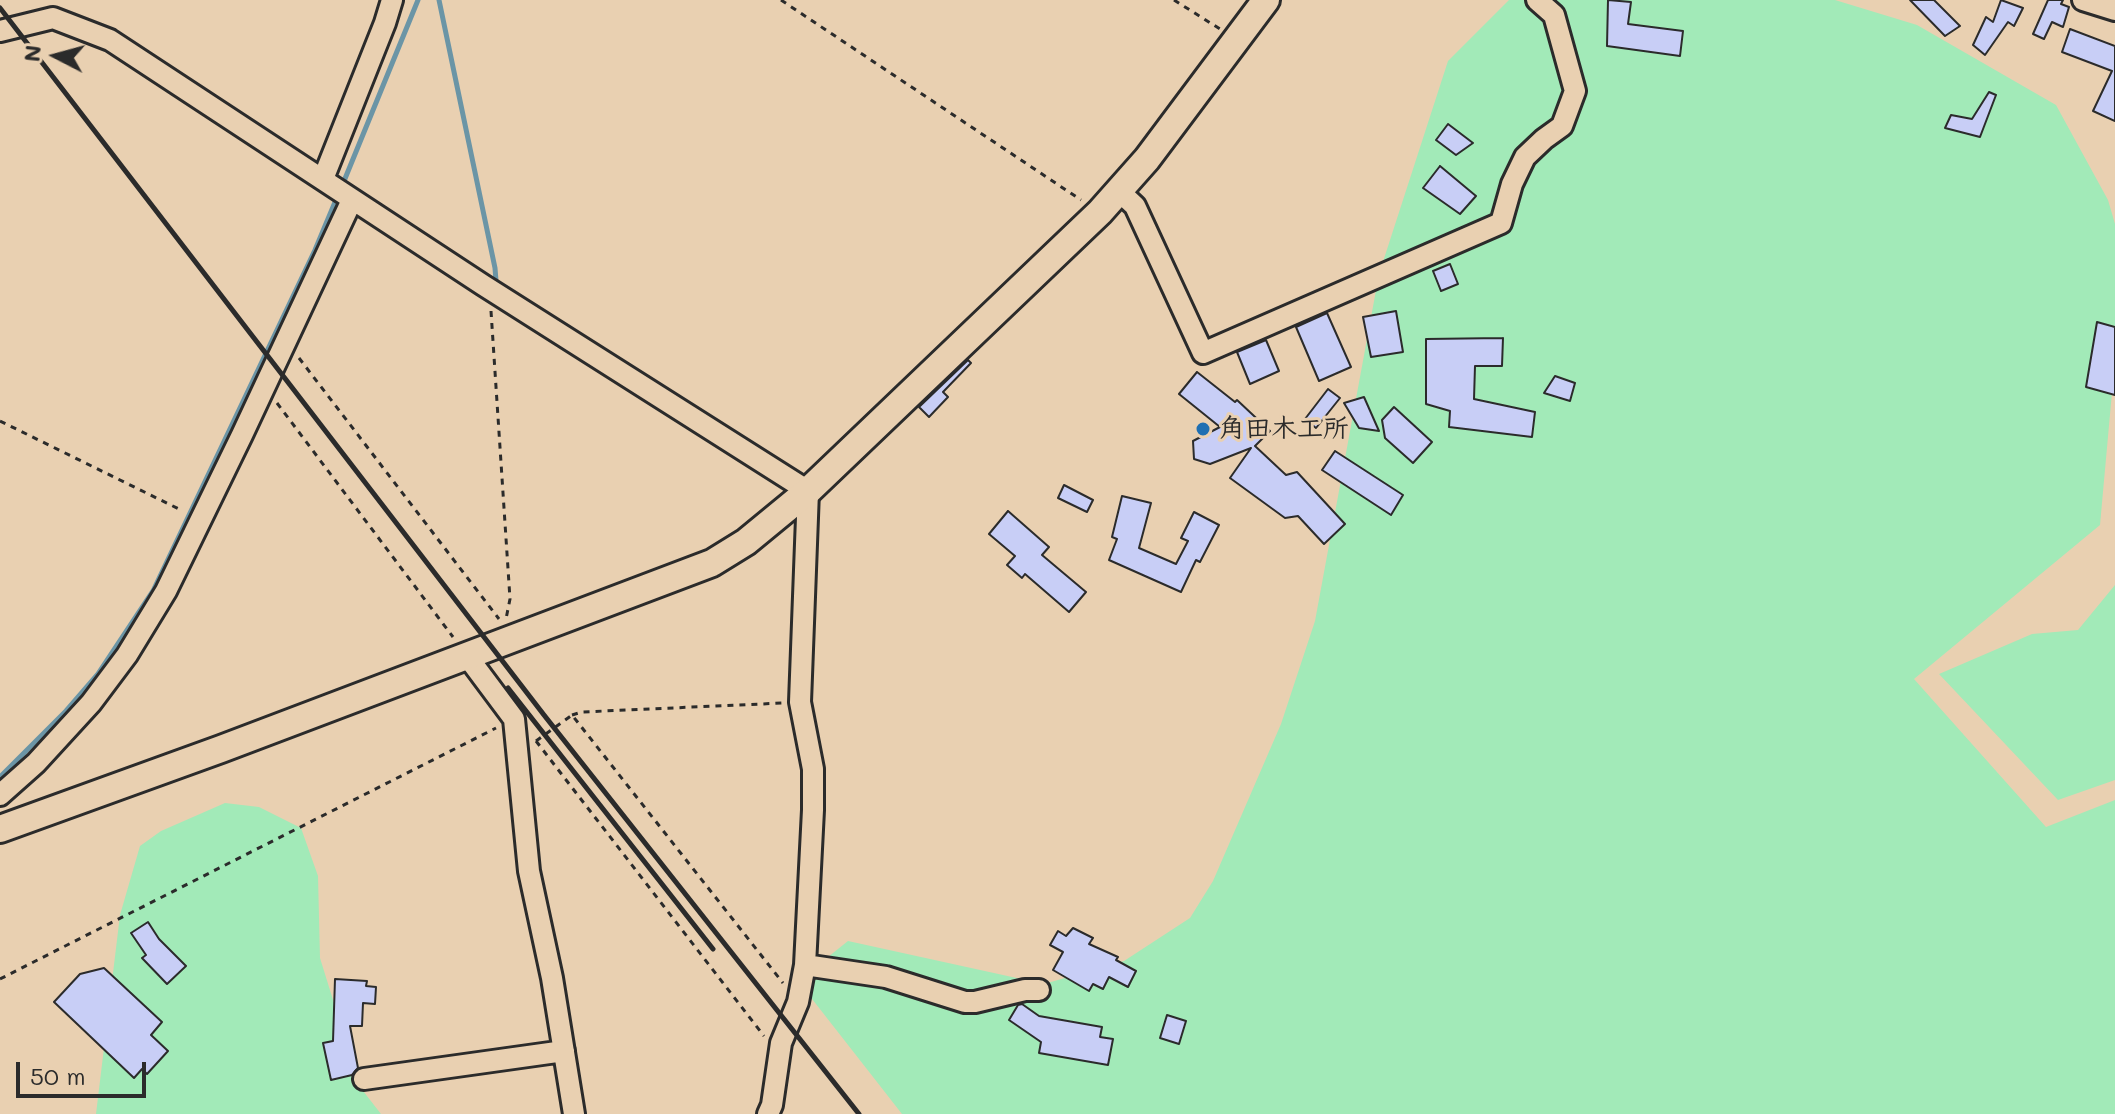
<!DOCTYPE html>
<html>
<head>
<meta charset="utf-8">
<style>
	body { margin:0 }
	#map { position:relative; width:2115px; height:1114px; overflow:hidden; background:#e9d0b1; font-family:Mali,sans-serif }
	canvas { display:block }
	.north { position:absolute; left:16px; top:16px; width:80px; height:80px; -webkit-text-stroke:6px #e9d0b1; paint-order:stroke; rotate:276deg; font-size:22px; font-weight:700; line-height:32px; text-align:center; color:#2b2b2b }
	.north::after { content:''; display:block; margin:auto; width:28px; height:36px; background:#2b2b2b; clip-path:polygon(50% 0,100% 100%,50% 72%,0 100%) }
	.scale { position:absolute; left:16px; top:1062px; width:130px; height:36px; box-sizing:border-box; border:4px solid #2b2b2b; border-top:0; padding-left:10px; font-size:24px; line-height:28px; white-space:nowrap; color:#2b2b2b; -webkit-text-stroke:6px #e9d0b1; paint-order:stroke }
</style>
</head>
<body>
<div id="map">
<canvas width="2115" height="1114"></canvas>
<div class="north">N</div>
<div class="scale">50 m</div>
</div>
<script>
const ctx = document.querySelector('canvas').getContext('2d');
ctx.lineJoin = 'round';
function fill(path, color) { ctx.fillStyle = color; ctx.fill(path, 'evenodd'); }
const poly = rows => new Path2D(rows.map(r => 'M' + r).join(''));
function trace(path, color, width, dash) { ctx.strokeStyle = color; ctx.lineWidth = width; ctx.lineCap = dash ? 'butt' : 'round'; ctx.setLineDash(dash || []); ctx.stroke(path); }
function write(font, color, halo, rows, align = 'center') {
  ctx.font = font + ' Mali,"Klee One",sans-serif'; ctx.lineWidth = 6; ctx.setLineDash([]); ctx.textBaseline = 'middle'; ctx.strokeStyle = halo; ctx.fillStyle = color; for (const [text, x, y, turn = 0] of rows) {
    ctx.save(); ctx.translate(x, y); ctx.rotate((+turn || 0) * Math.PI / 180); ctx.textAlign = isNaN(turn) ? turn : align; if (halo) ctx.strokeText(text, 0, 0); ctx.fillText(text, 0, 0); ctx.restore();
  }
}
fill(poly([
	[1509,0,1835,0,1917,25,2056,105,2108,200,2115,224,2115,359,2100,525,1914,679,2046,827,2115,800,2115,1114,902,1114,798,981,848,941,1044,984,1124,961,1190,918,1213,881,1281,724,1315,621,1379,274,1448,61],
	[2115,585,2115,780,2058,800,1939,674,2032,634,2078,630],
	[225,803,259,807,301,828,318,876,320,958,360,1087,381,1114,96,1114,120,915,140,846,161,831]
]), '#a2eab8');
trace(poly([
	[439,0,495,268,496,281],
	[342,186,418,0],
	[0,777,66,711,98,674,153,591,315,250,338,195]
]), '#6b95a6', 5);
const building = poly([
	[1608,0,1631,2,1628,24,1683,31,1680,56,1607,46,1608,0],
	[1910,0,1934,0,1960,26,1945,36,1910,0],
	[2001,0,2023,8,2014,26,2008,22,1985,55,1973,45,1986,17,1993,22,2001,0],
	[2048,0,2063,0,2061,4,2069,7,2063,27,2052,22,2044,39,2033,34,2048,0],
	[2070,29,2115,46,2115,121,2093,111,2112,71,2062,52,2070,29],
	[1989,92,1996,95,1980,137,1945,128,1951,115,1972,119,1989,92],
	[1448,124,1473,143,1456,155,1436,140,1448,124],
	[1440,166,1476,196,1460,214,1423,188,1440,166],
	[1450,264,1458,284,1441,291,1433,271,1450,264],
	[1396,311,1403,352,1371,357,1363,317,1396,311],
	[1327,313,1351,367,1319,381,1296,327,1327,313],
	[2097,322,2115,327,2115,395,2086,387,2097,322],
	[1503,338,1502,366,1475,366,1474,399,1535,412,1532,437,1449,427,1450,411,1426,404,1426,339,1503,338],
	[1266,340,1279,371,1250,384,1237,352,1266,340],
	[968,360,971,363,943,392,948,397,929,417,919,407,968,360],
	[1197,372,1235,402,1237,400,1270,431,1255,446,1286,475,1297,472,1345,524,1324,544,1298,516,1285,518,1230,478,1251,448,1210,464,1194,459,1193,441,1220,427,1179,394,1197,372],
	[1555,376,1575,383,1570,401,1544,393,1555,376],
	[1328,389,1340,398,1316,428,1305,419,1328,389],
	[1364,397,1379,431,1359,428,1344,403,1364,397],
	[1394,407,1432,442,1413,463,1385,438,1382,420,1394,407],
	[1335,451,1403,495,1391,515,1322,470,1335,451],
	[1064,485,1093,500,1087,512,1058,498,1064,485],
	[1122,496,1151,503,1139,548,1176,564,1188,541,1181,538,1194,512,1219,525,1200,562,1196,560,1181,592,1109,560,1117,539,1112,537,1122,496],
	[1008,511,1049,547,1042,555,1086,592,1069,612,1025,574,1022,578,1007,565,1015,556,989,534,1008,511],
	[148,922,159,939,186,966,167,984,142,958,146,955,131,933,148,922],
	[1073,928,1093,938,1089,944,1118,957,1116,960,1136,971,1128,987,1109,977,1103,989,1093,984,1089,991,1053,970,1063,952,1050,945,1058,931,1066,936,1073,928],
	[104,968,162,1022,151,1035,168,1051,147,1074,142,1069,134,1078,54,1002,80,974,104,968],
	[335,979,367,981,366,986,376,987,375,1004,363,1003,362,1026,350,1026,358,1068,352,1075,331,1080,323,1043,333,1041,335,979],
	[1022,1004,1039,1016,1102,1027,1100,1037,1113,1039,1108,1065,1039,1053,1041,1042,1009,1020,1018,1005,1022,1004],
	[1167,1015,1186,1021,1179,1044,1160,1038,1167,1015]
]);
fill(building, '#c8cef6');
trace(building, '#2b2b2b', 2);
const minor = poly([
	[2083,0,2115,10],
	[0,31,53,18,110,40,483,285,808,491,800,702,813,769,813,810,805,965,798,1002,781,1043,772,1105,768,1114],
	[323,179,385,23,392,0],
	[1119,191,1135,206,1203,353,1501,223,1512,184,1525,157,1544,139,1562,126,1575,91,1554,15,1537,0],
	[467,656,514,719,529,871,552,978,574,1114],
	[0,795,36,763,91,703,127,655,166,591,242,435,352,200],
	[805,965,886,977,965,1002,975,1002,1025,990,1039,990],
	[364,1079,564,1051]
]);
const tertiary = poly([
	[0,829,221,749,712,563,746,542,808,491,1100,212,1147,159,1266,0]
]);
trace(minor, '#2b2b2b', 26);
trace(tertiary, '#2b2b2b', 32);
trace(poly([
	[781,0,1081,200],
	[1174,0,1220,29],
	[491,311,510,599,506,619],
	[299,358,499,619],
	[277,403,453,637],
	[0,421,183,511],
	[572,715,582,712,783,703],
	[536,741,764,1036],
	[536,741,572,715,783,983],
	[0,979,496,728]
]), '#2b2b2b', 3, [6, 6]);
trace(minor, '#e9d0b1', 20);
trace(tertiary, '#e9d0b1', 26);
trace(poly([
	[0,8,544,715,859,1114],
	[508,688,713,949]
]), '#2b2b2b', 5);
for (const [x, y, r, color] of [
	[1203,429,8,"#1f6fb2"]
]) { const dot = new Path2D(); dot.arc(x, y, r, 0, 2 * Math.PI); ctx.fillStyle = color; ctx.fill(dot); trace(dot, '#e9d0b1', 3); }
write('bold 26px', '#2b2b2b', '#e9d0b1', [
	["角田木工所",1219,429]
], 'left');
</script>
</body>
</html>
